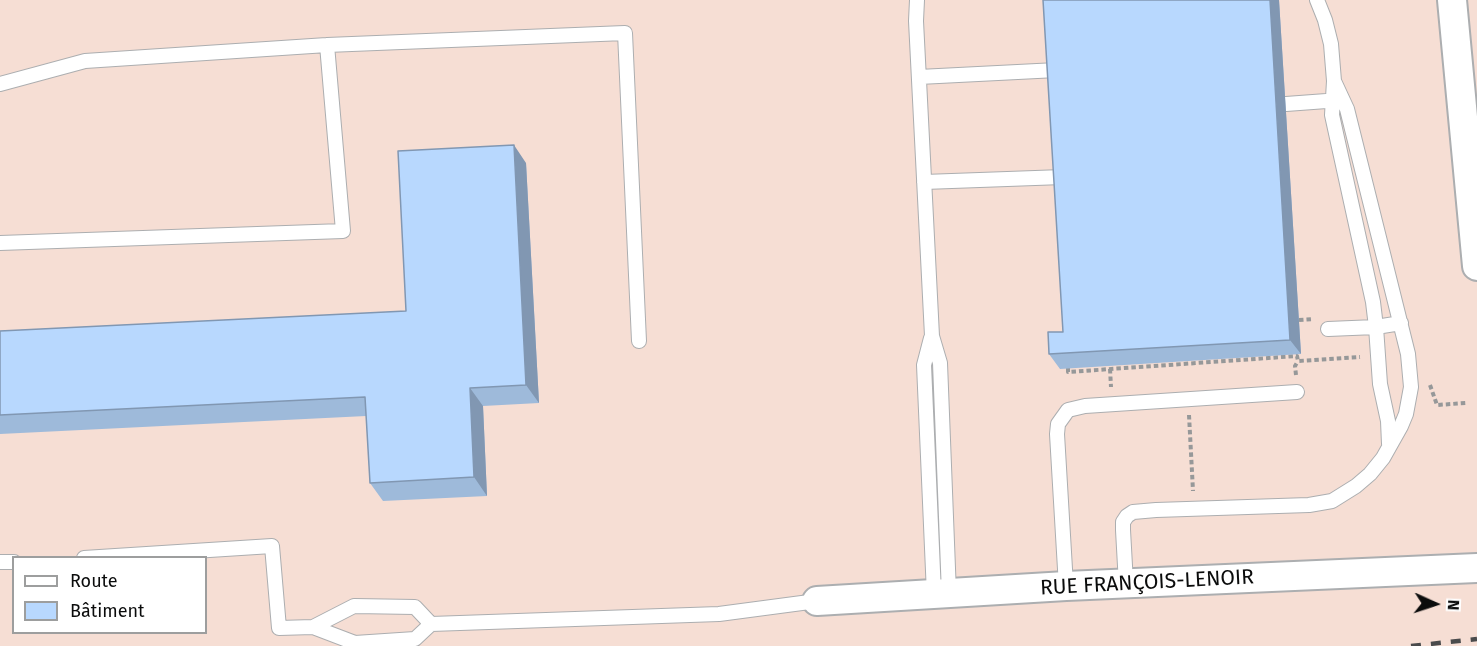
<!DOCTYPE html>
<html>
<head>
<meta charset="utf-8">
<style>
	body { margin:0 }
	#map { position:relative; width:1477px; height:646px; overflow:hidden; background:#eceef0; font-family:"Fira Sans",sans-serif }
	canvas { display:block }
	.legend { position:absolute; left:12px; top:556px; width:195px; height:78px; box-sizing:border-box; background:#fff; border:2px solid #9d9e9e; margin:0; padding:8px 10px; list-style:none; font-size:18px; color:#0b0c0c }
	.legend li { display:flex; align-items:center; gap:12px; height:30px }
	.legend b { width:30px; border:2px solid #9d9e9e }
	.north { position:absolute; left:1405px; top:574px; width:60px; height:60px; -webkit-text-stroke:4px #fff; paint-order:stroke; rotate:93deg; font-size:16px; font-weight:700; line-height:24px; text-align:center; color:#0b0c0c }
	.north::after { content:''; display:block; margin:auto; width:21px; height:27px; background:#0b0c0c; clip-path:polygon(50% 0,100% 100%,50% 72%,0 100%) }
</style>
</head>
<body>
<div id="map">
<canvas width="1477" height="646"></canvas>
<ul class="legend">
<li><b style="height:8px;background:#fff"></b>Route</li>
<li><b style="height:16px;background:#b8d8fe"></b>Bâtiment</li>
</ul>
<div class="north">N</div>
</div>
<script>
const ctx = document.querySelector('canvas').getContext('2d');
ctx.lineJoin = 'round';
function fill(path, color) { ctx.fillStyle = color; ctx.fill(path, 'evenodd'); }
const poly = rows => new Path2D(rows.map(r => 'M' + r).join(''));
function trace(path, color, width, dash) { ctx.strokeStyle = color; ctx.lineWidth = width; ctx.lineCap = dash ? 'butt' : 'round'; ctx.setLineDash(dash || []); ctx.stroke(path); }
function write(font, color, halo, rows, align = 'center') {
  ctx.font = font + ' "Fira Sans",sans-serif'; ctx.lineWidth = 4.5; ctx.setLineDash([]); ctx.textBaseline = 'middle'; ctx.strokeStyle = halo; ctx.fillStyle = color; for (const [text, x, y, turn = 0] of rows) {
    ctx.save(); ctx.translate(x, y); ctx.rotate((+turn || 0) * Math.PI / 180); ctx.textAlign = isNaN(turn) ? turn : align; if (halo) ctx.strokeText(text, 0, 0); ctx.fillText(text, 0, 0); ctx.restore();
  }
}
fill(poly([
	[0,0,1477,0,1477,646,0,646],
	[14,558,206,558,206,632,14,632]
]), '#f6ded4');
const service = poly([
	[917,0,916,21,932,336,940,363,949,594],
	[1317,0,1325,20,1331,44,1334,81,1332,115,1373,302,1376,327,1380,384,1388,421,1389,444],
	[919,77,1057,70],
	[0,84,85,61,327,45,625,33,639,341],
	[1286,104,1340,100],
	[924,182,1063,177],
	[0,243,343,231,327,45],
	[1328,329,1376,327,1401,323],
	[931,338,924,365,934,594],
	[84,558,272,546,279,628,313,627],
	[0,562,14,562],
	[1126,584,1123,530,1123,522,1127,516,1133,512,1156,510,1309,505,1332,501,1356,486,1370,474,1383,458,1401,426,1406,414,1411,387,1408,354,1347,109,1334,81],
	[1066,586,1057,434,1058,424,1068,410,1085,406,1297,392],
	[431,624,415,607,354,606,313,627,355,643,415,639,431,624,719,614,817,601]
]);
const minor = poly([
	[1452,0,1477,266],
	[817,601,1066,586,1477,568]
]);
trace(service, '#acaeb0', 16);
trace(minor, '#acaeb0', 32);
trace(poly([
	[1299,320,1313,319],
	[1068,368,1068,372,1297,356,1298,361,1360,357],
	[1110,369,1111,387],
	[1296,375,1295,366,1298,361],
	[1430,385,1437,405,1466,403],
	[1189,415,1193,491]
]), '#969899', 4, [4.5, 3]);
trace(service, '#fff', 14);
trace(minor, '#fff', 28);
trace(poly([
	[1411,646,1477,639]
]), '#4a4b4c', 4.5, [10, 10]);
fill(poly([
	[1043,0,1279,0,1301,354,1060,369,1049,354,1063,332],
	[526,163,539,403,483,406,487,496,383,501,370,483,366,416,0,434,0,331,406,311]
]), '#9ebada');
fill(poly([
	[1270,0,1279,0,1301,354,1290,340],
	[514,145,526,163,539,403,526,385],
	[470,388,483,406,487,496,474,477]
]), '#8197b2');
const building = poly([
	[1043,0,1270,0,1290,340,1049,354,1048,332,1063,332,1043,0],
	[514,145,526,385,470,388,474,477,370,483,365,397,0,415,0,331,406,311,398,151,514,145]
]);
fill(building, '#b8d8fe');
trace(building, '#8197b2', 1.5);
write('21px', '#0b0c0c', '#fff', [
	["RUE FRANÇOIS-LENOIR",1147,583,-3]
]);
</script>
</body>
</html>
